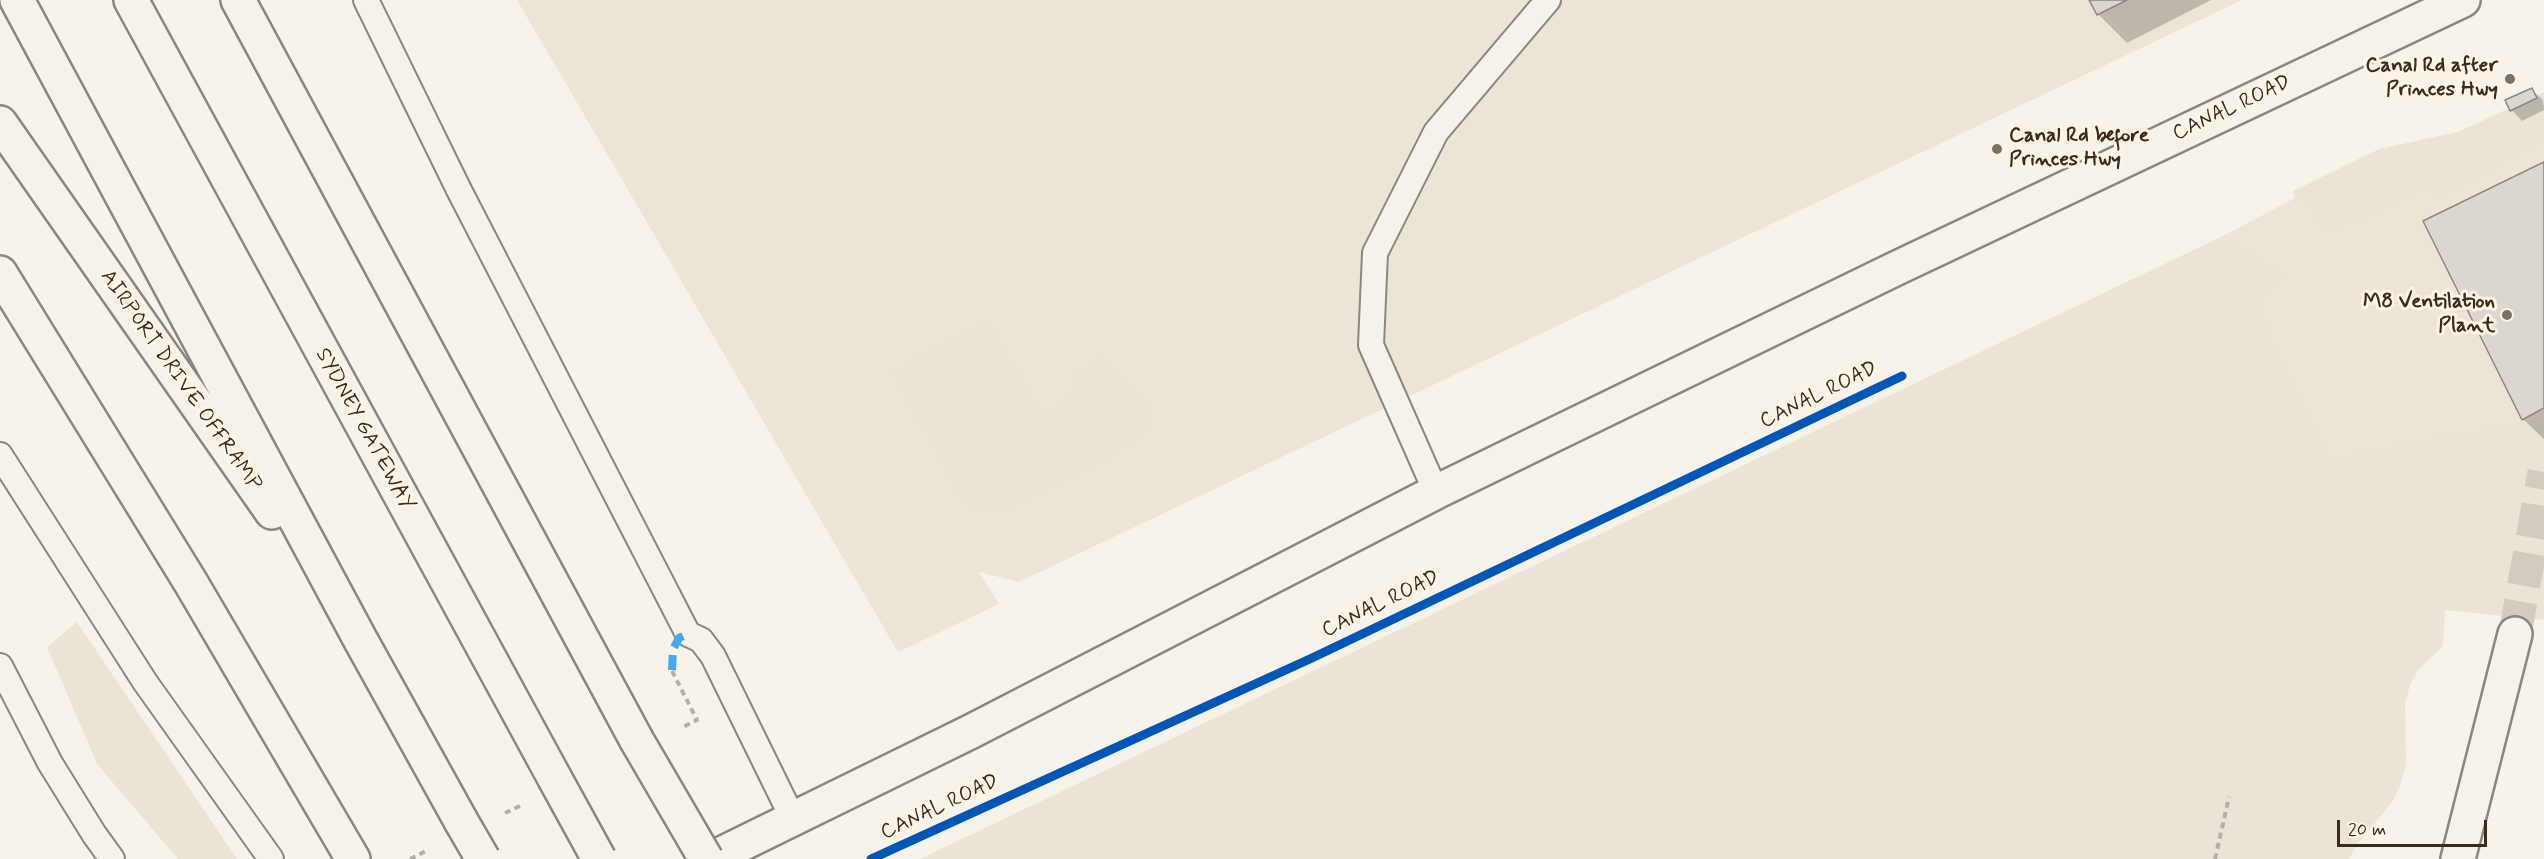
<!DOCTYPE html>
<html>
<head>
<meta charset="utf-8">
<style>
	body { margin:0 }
	#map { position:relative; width:2544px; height:859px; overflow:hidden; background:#f7f3ea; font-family:Mynerve,sans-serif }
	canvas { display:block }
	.scale { position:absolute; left:2337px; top:820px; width:150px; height:27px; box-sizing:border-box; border:3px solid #3b2a1e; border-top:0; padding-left:8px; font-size:18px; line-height:21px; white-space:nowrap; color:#3b2a1e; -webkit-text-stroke:4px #fcf5e5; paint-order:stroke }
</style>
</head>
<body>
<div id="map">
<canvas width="2544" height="859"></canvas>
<div class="scale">20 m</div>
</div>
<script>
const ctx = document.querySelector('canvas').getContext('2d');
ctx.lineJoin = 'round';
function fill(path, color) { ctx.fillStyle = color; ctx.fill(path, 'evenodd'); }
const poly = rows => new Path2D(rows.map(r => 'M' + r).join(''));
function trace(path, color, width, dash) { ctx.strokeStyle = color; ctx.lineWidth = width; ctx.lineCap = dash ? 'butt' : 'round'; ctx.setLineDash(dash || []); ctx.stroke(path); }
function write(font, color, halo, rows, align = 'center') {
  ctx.font = font + ' Mynerve,sans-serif'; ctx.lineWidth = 6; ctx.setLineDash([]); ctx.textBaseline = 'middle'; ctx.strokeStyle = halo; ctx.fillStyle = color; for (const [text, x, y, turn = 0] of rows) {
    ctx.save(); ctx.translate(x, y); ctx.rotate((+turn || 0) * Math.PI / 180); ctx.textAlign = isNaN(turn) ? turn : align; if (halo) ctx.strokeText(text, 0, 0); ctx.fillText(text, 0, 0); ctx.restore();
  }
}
fill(poly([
	[517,0,2242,0,1019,582,979,572,999,604,898,652],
	[2544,144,2544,418,2331,456,2257,303,2290,275,2227,234,2295,198,2330,235,2431,189,2438,201]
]), '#ebe4d7');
fill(poly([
	[2544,92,2544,144,2438,201,2431,189,2330,235,2295,198,2293,191,2379,149,2458,132],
	[2227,234,2290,275,2257,303,2331,456,2544,418,2544,620,2445,610,2443,646,2417,671,2410,685,2405,703,2406,764,2401,783,2393,801,2359,842,2349,859,920,859],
	[985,321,1044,419,1068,399,1079,372,1101,357,1114,374,1134,387,1142,397,1151,415,1147,430,1135,442,1014,507,981,511,965,502,894,372],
	[77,622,237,859,178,859,97,764,47,647]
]), '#eae4d7');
fill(poly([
	[2091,0,2211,0,2127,43,2098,14],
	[2532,90,2543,100,2544,110,2522,121,2512,110],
	[2544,163,2544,439,2523,419]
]), '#0003');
const building = poly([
	[2089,0,2127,0,2097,15,2089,0],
	[2532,88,2537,98,2510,111,2505,100,2532,88],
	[2544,162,2544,408,2522,420,2423,221,2544,162]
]);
fill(building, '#dbd7d0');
trace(building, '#8b867f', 1.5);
trace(poly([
	[2515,634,2544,472]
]), '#d1cbc1', 33, [33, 16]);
const service = poly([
	[366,0,459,190,688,634,701,640,713,656,793,819],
	[0,455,145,682,271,859],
	[1436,492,1371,345,1375,253,1436,132,1548,0],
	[0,666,50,763,94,834,112,859]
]);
const secondary = poly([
	[711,859,970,732,1436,492,1899,267,2463,0]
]);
const motorway = poly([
	[17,0,360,639,461,821],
	[131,0,554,777],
	[238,0,636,739],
	[0,123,272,512],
	[0,273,191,583,353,859],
	[2458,859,2515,634]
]);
trace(service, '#8b867f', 28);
trace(secondary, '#8b867f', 38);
trace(motorway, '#8b867f', 38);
trace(poly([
	[672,671,697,720,681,728],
	[505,813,520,806],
	[410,859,428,850],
	[2215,859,2229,797]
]), '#b3afa9', 4, [6, 4.5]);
trace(service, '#f5f2ec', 24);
trace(secondary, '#f5f2ec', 33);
trace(motorway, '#f5f2ec', 33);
const motorwayBridge = poly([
	[636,739,706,859],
	[554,777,599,859],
	[461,821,483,859]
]);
trace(motorwayBridge, '#8b867f', 38, []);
trace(motorwayBridge, '#f5f2ec', 33);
trace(poly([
	[672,670,673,649,679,638,688,634]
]), '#3fa9f5', 8, [15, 8]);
trace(poly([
	[871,859,1312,658,1902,376]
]), '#0057b8', 9);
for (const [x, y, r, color] of [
	[2510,79,6,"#7d7065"],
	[1997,149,6,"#7d7065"],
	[2507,315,6,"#7d7065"]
]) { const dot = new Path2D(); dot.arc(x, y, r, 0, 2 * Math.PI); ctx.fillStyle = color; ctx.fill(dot); trace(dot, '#fcf5e5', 2); }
write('bold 21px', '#3b2a1e', '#fcf5e5', [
	["Canal Rd after",2498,67],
	["Princes Hwy",2498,91],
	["Canal Rd before",2009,137,"left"],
	["Princes Hwy",2009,161,"left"],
	["M8 Ventilation",2495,303],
	["Plant",2495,327]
], 'right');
write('21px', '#3b2a1e', '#fcf5e5', [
	["CANAL ROAD",2232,109,-25],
	["AIRPORT DRIVE OFFRAMP",180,381,55],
	["CANAL ROAD",1819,396,-26],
	["SYDNEY GATEWAY",364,430,61],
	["CANAL ROAD",1381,605,-26],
	["CANAL ROAD",940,808,-25]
]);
</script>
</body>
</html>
